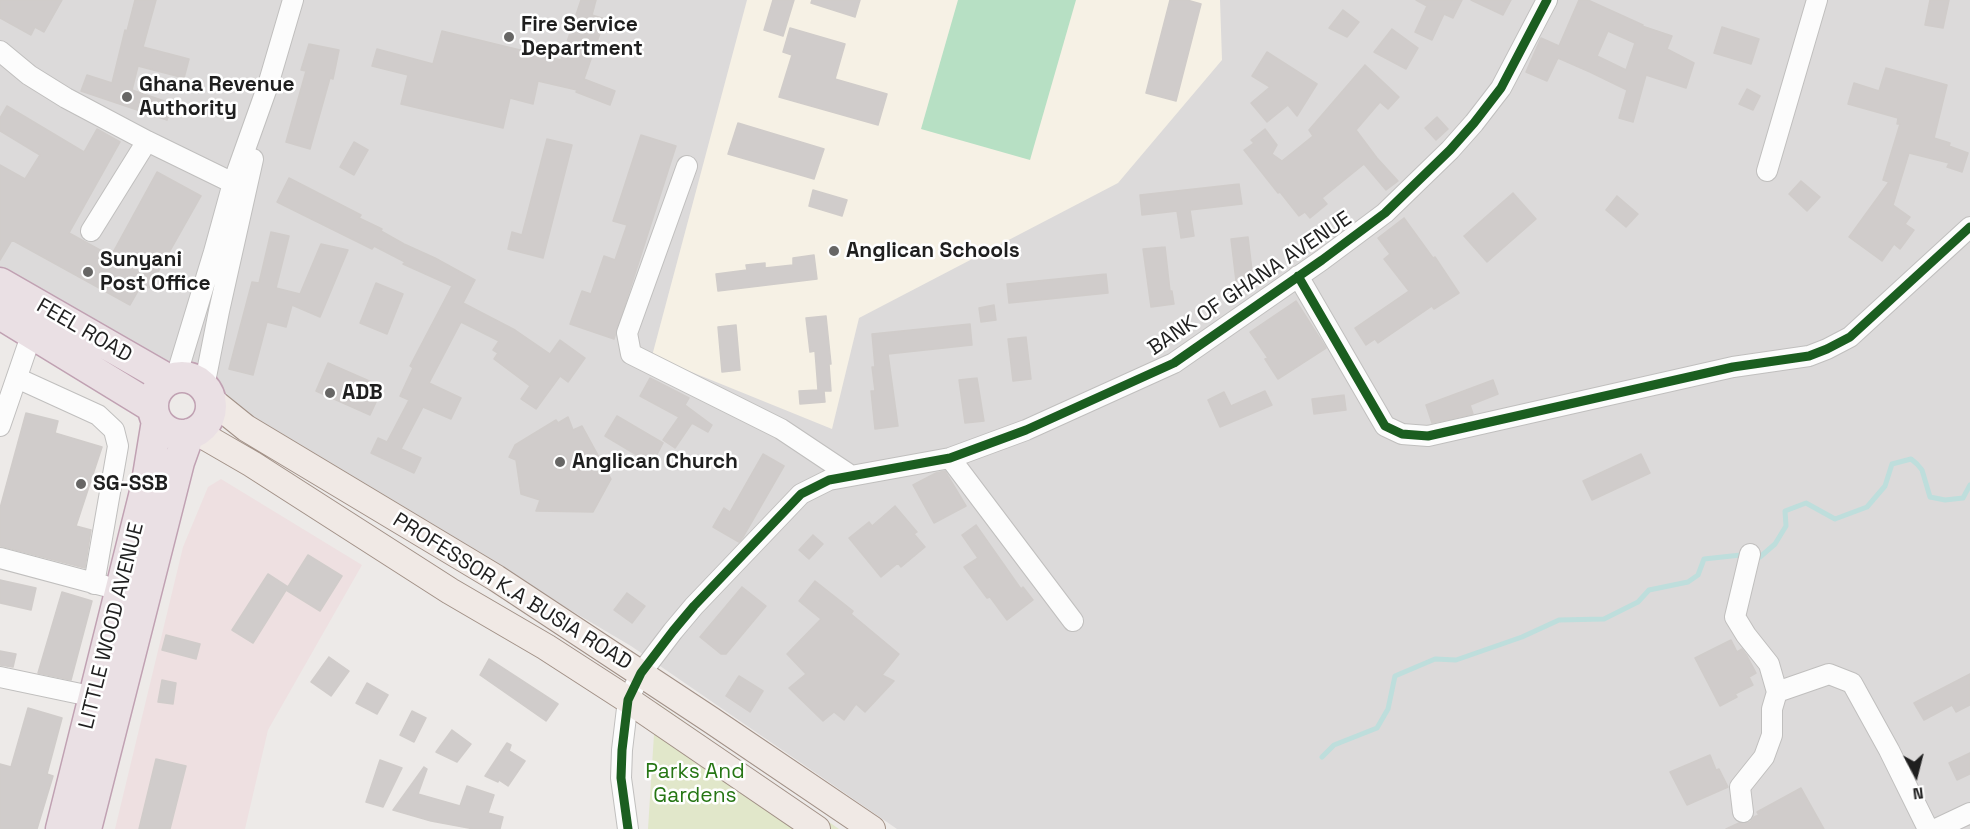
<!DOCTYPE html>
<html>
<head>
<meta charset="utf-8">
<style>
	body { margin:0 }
	#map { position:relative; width:1970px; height:829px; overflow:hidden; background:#edeae8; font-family:"Space Grotesk",sans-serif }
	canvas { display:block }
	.north { position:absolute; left:1886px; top:745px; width:60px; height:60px; -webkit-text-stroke:4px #fff; paint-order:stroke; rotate:173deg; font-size:16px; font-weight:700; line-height:24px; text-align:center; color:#1f1f1f }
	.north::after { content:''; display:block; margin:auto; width:21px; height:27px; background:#1f1f1f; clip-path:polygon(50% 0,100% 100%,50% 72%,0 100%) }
</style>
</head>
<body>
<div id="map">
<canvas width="1970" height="829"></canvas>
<div class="north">N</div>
</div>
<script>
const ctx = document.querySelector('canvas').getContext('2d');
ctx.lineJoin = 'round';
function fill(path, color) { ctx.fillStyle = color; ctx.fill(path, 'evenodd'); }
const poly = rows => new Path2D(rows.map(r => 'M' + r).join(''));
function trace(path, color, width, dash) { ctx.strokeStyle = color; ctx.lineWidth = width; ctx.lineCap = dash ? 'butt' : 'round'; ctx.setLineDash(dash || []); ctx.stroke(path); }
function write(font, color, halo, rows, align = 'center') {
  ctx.font = font + ' "Space Grotesk",sans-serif'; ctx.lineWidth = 5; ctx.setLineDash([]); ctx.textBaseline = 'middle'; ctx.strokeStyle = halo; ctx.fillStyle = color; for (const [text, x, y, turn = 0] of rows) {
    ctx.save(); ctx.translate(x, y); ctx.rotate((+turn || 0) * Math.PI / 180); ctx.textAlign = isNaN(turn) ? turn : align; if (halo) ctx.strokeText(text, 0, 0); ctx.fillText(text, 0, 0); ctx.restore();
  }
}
fill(poly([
	[0,0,1970,0,1970,829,897,829,631,646,0,273]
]), '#dcdada');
fill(poly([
	[221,479,362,565,268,730,245,829,115,829,183,547,208,487]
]), '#eee0e1');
fill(poly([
	[747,0,1220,0,1222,60,1118,183,859,318,832,429,652,356]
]), '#f6f1e5');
fill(poly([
	[656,702,839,829,648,829]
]), '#e1e7ca');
fill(poly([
	[958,0,1076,0,1030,160,921,129]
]), '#b7e0c4');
trace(poly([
	[1322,757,1334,745,1377,728,1388,709,1395,676,1435,659,1456,660,1522,637,1559,620,1604,619,1638,602,1649,590,1688,582,1698,575,1704,559,1750,554,1760,557,1775,544,1786,526,1785,511,1806,503,1835,519,1867,507,1885,486,1892,464,1911,459,1917,464,1922,470,1930,497,1945,500,1963,498,1970,485]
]), '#bededc', 5);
const building = poly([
	[0,0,62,0,44,32,35,27,31,35,0,18,0,0],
	[135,0,156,0,143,47,189,59,184,78,138,66,132,90,173,104,167,120,81,91,87,75,112,83,125,30,127,31,135,0],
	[581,0,596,0,592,15,605,19,584,79,615,91,610,105,576,92,577,90,538,81,533,104,510,98,503,128,401,104,408,75,372,66,377,49,433,64,442,31,561,60,581,0],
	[773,0,794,0,783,36,764,30,773,0],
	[812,0,860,0,855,17,811,3,812,0],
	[1170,0,1187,0,1201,4,1176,101,1146,93,1170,0],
	[1416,0,1462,0,1453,18,1444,14,1432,40,1415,32,1427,6,1416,0],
	[1471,0,1511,0,1503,15,1471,0],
	[1579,0,1588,0,1643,25,1642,26,1672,36,1667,49,1694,63,1686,88,1646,75,1633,122,1619,118,1627,90,1590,72,1558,58,1547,81,1526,72,1541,38,1559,46,1579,0],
	[1608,31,1635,43,1626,70,1597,56,1608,31],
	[1930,0,1949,0,1943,28,1925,25,1930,0],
	[1343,10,1359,22,1347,37,1329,28,1343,10],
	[1722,27,1759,39,1751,64,1714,53,1722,27],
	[790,28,845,44,835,79,887,94,878,125,779,97,792,55,783,52,790,28],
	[1392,29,1418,48,1406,69,1374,52,1392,29],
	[309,44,339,50,333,79,330,78,310,149,286,142,306,71,301,70,309,44],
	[1267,52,1317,84,1297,116,1288,105,1267,122,1251,103,1270,87,1252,76,1267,52],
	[1365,65,1399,97,1388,109,1380,102,1356,130,1377,158,1398,181,1386,190,1364,164,1322,198,1327,204,1310,218,1305,212,1299,216,1280,192,1278,193,1244,150,1254,143,1251,140,1265,129,1277,145,1272,154,1282,161,1313,136,1309,130,1365,65],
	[1886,68,1947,85,1934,138,1950,143,1949,146,1968,153,1962,172,1947,167,1949,163,1909,153,1893,205,1910,217,1905,224,1914,230,1900,249,1894,244,1882,261,1849,237,1889,182,1883,180,1900,124,1897,124,1898,118,1848,104,1854,83,1879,91,1886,68],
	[1747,89,1760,96,1753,110,1739,104,1747,89],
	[7,106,84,152,97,129,120,142,69,233,111,256,157,172,201,196,149,288,142,284,130,305,12,240,0,260,0,165,25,179,40,155,0,131,0,118,7,106],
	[1437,117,1448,129,1436,140,1425,128,1437,117],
	[738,123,824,149,814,179,728,154,738,123],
	[641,135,676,146,614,339,570,324,582,291,591,294,604,256,615,260,627,225,613,221,641,135],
	[547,139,572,145,543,258,508,249,512,232,522,235,547,139],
	[354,142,368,150,354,175,340,167,354,142],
	[289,178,361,215,359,218,382,229,381,231,404,244,435,258,475,280,463,303,515,330,550,354,560,340,585,358,568,382,560,376,536,409,521,399,530,386,494,359,498,353,493,350,499,341,461,322,429,383,461,398,451,419,423,407,401,449,421,458,414,473,371,453,378,438,387,442,409,400,400,396,413,368,410,366,452,286,403,264,405,262,374,246,372,249,277,202,289,178],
	[1801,181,1820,197,1807,211,1789,194,1801,181],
	[1239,184,1242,204,1190,210,1194,236,1181,238,1177,211,1142,215,1140,195,1239,184],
	[813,190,847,200,842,216,809,206,813,190],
	[1513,193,1536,219,1487,262,1464,236,1513,193],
	[1617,196,1638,214,1626,227,1606,210,1617,196],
	[1404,218,1433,258,1435,257,1459,293,1434,309,1432,306,1378,343,1375,339,1366,345,1355,328,1409,291,1384,259,1390,254,1378,238,1404,218],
	[271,232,289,236,276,288,300,294,321,244,348,250,320,317,292,305,286,327,267,322,253,375,229,369,252,282,259,283,271,232],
	[1248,237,1253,279,1236,281,1231,239,1248,237],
	[1165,247,1170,291,1172,291,1174,304,1151,307,1143,249,1165,247],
	[814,255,817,279,718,291,716,274,747,270,746,265,765,263,765,268,793,265,793,258,814,255],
	[1106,274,1108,293,1009,303,1007,284,1106,274],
	[376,283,403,294,387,334,360,323,376,283],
	[1296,301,1326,348,1278,379,1265,359,1268,358,1250,332,1296,301],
	[994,305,996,320,981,322,979,308,994,305],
	[826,316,831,364,829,364,831,391,824,391,825,402,800,404,799,391,818,390,815,351,810,352,806,318,826,316],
	[970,324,972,345,888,354,898,426,875,429,871,391,875,391,872,367,875,367,872,334,970,324],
	[736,325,740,370,722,372,718,327,736,325],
	[1026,337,1031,379,1013,381,1008,339,1026,337],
	[328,363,383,387,370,415,316,391,328,363],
	[650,378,689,398,685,405,712,425,708,432,692,423,675,448,663,440,679,417,640,396,650,378],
	[977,378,984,421,965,423,959,380,977,378],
	[1493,380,1498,394,1470,405,1473,414,1432,423,1426,405,1493,380],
	[1265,391,1272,405,1220,427,1208,400,1224,392,1231,406,1265,391],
	[1344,395,1346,410,1314,414,1312,399,1344,395],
	[26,413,58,421,55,433,102,447,76,526,91,530,85,568,0,546,0,508,26,413],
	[617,416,663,443,652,464,605,436,617,416],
	[568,417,573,430,582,426,611,479,593,512,536,511,540,500,521,494,516,460,509,457,515,445,556,420,558,423,568,417],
	[763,454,784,466,743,537,739,542,713,527,724,508,730,512,763,454],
	[1641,454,1650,473,1592,500,1583,481,1641,454],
	[945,471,966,506,934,523,913,485,936,473,945,471],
	[895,506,917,532,914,534,925,547,901,567,898,563,881,577,849,538,869,522,872,526,895,506],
	[976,525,1021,589,1023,587,1033,600,1007,620,990,597,987,598,964,567,978,558,962,535,976,525],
	[813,535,823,544,809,559,799,550,813,535],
	[308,555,342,576,320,611,286,590,308,555],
	[268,574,288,587,253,643,232,630,268,574],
	[0,580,36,588,31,610,0,603,0,580],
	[815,581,853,611,851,614,899,654,882,675,894,681,865,712,856,704,844,720,834,712,823,721,789,688,806,674,787,654,821,619,799,601,815,581],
	[742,587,766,606,726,654,721,654,700,637,742,587],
	[62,592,92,601,71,680,38,673,62,592],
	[627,593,645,606,632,623,614,610,627,593],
	[166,635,200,644,196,659,162,650,166,635],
	[1731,640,1737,652,1742,649,1747,656,1756,673,1749,677,1753,685,1735,694,1737,697,1720,706,1695,658,1731,640],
	[0,651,16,654,13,667,0,665,0,651],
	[329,657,349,671,331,696,311,682,329,657],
	[489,659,558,704,546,721,480,675,489,659],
	[1970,674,1970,705,1956,712,1952,705,1924,720,1914,703,1970,674],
	[739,676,763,691,750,712,726,696,739,676],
	[162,680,176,683,173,704,158,702,162,680],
	[367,683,388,695,377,714,356,703,367,683],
	[28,708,62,718,47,774,53,776,37,829,0,829,0,764,11,767,28,708],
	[412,711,426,718,414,742,400,735,412,711],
	[452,730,471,744,457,762,436,752,452,730],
	[507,743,511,745,509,751,525,761,508,786,499,780,498,782,485,776,507,743],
	[1970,753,1970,774,1957,780,1949,763,1970,753],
	[1710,755,1716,770,1719,769,1728,787,1687,805,1670,772,1710,755],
	[156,759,186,766,170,829,139,829,156,759],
	[380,760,402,768,383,807,366,802,380,760],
	[424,767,427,769,418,794,460,806,467,786,494,795,488,813,503,817,500,829,474,829,431,821,393,810,424,767],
	[1801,788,1824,829,1726,829,1739,823,1750,822,1754,817,1759,815,1757,812,1801,788]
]);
fill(building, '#d0cccb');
trace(building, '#d0ccca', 1.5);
const minor = poly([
	[0,51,29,75,66,98,147,141,233,183],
	[687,166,627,333,631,354,781,429,850,475],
	[1767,171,1817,0],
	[91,231,147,141],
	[1298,276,1385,426,1402,434,1428,436,1733,367,1809,356,1827,349,1850,337,1970,227],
	[176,377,214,252,233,183,268,85,293,0],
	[17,378,98,415,114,430,118,446,94,584],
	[204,387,219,311,253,159],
	[0,426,32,333],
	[950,458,1073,621],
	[1750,554,1735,617,1746,635,1769,664,1777,692],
	[0,558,105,586],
	[0,677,95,697,105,701],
	[1743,812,1740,787,1764,757,1772,735,1772,709,1777,692,1829,674,1852,683,1889,750,1928,829],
	[628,829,621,778,622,750,628,700,641,673,673,631,694,606,801,494,829,480,950,458,1026,430,1174,363,1322,260,1385,213,1450,150,1474,123,1501,88,1547,0],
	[1936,829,1970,813]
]);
const major = poly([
	[210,399,246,428,496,578,711,720,872,829],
	[195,431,252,464,450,591,546,647,628,700,817,829]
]);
const highway = poly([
	[0,283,169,380],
	[0,314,152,407],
	'153 406a29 29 0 1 1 58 0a29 29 0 1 1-58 0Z',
	[61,829,146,488,157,421],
	[86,829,179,462,189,434]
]);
trace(minor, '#c0bfbe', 22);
trace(major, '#a29187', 28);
trace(highway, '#c0a1b2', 33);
trace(minor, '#fcfcfc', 20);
trace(major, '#f0e9e5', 26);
trace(highway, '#eae0e4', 30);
trace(poly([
	[1298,276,1385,426,1402,434,1428,436,1733,367,1809,356,1827,349,1850,337,1970,227],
	[628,829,621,778,622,750,628,700,641,673,673,631,694,606,801,494,829,480,950,458,1026,430,1174,363,1322,260,1385,213,1450,150,1474,123,1501,88,1547,0]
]), '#1b5e20', 9);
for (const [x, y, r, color] of [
	[509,37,6,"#676665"],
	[127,97,6,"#676665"],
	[834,251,6,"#676665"],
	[88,272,6,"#676665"],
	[330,393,6,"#676665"],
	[560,462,6,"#676665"],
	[81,484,6,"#676665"]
]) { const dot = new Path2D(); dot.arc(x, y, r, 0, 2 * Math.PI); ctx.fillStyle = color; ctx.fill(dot); trace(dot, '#fff', 2); }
write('bold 21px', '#1f1f1f', '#fff', [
	["Fire Service",521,25],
	["Department",521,49],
	["Ghana Revenue",139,85],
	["Authority",139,109],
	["Anglican Schools",846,251],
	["Sunyani",100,260],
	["Post Office",100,284],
	["ADB",342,393],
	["Anglican Church",572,462],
	["SG-SSB",93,484]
], 'left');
write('21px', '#1f1f1f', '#fff', [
	["BANK OF GHANA AVENUE",1250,284,-34],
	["FEEL ROAD",84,331,30],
	["PROFESSOR K.A BUSIA ROAD",512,592,32],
	["LITTLE WOOD AVENUE",112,626,-76]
]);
write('21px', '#267614', '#fff', [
	["Parks And",695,772],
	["Gardens",695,796]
]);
</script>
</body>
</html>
